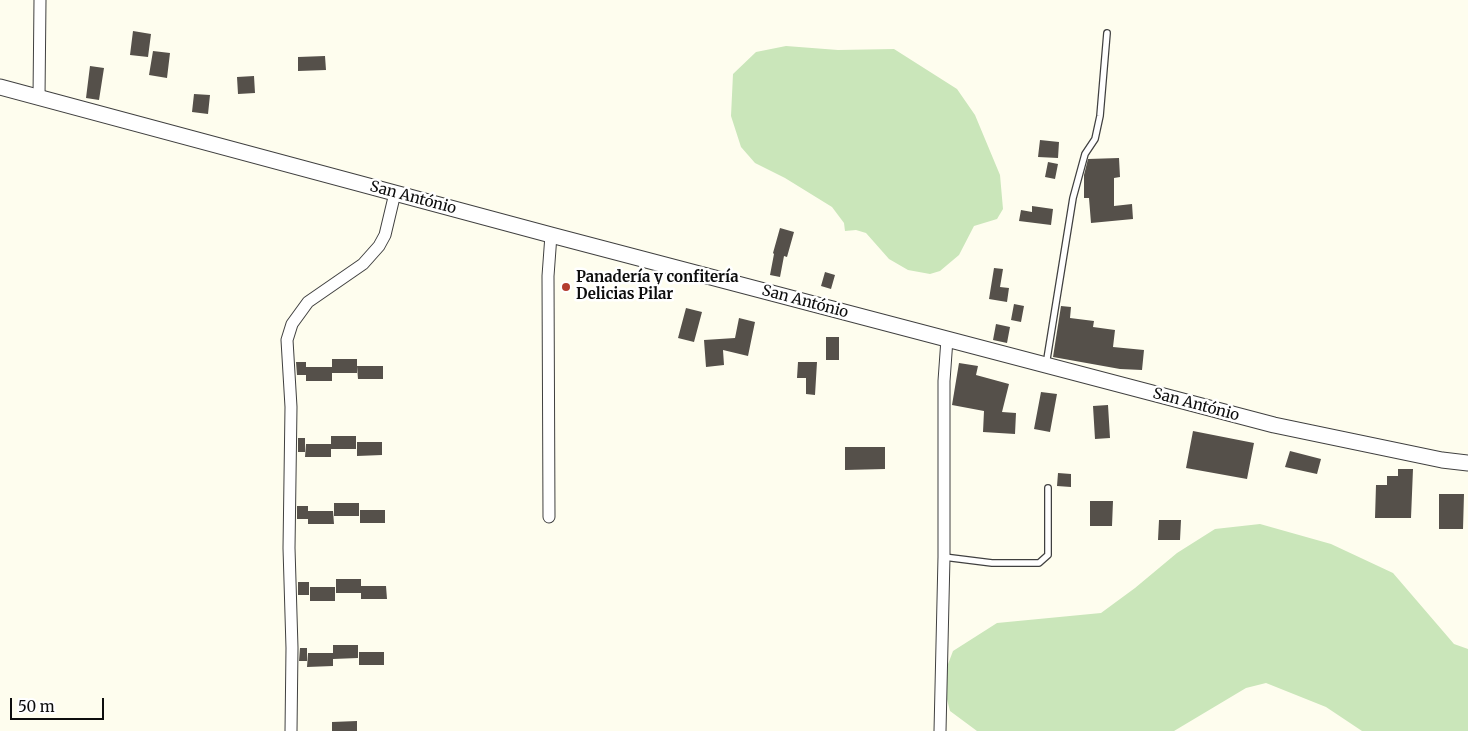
<!DOCTYPE html>
<html>
<head>
<meta charset="utf-8">
<style>
	body { margin:0 }
	#map { position:relative; width:1468px; height:731px; overflow:hidden; background:#fefdee; font-family:Merriweather,serif }
	canvas { display:block }
	.scale { position:absolute; left:10px; top:698px; width:94px; height:22px; box-sizing:border-box; border:2px solid #0d0d0d; border-top:0; padding-left:6px; font-size:15px; line-height:18px; white-space:nowrap; color:#0d0d0d; -webkit-text-stroke:4px #fff; paint-order:stroke }
</style>
</head>
<body>
<div id="map">
<canvas width="1468" height="731"></canvas>
<div class="scale">50 m</div>
</div>
<script>
const ctx = document.querySelector('canvas').getContext('2d');
ctx.lineJoin = 'round';
function fill(path, color) { ctx.fillStyle = color; ctx.fill(path, 'evenodd'); }
const poly = rows => new Path2D(rows.map(r => 'M' + r).join(''));
function trace(path, color, width, dash) { ctx.strokeStyle = color; ctx.lineWidth = width; ctx.lineCap = dash ? 'butt' : 'round'; ctx.setLineDash(dash || []); ctx.stroke(path); }
function write(font, color, halo, rows, align = 'center') {
  ctx.font = font + ' Merriweather,serif'; ctx.lineWidth = 5; ctx.setLineDash([]); ctx.textBaseline = 'middle'; ctx.strokeStyle = halo; ctx.fillStyle = color; for (const [text, x, y, turn = 0] of rows) {
    ctx.save(); ctx.translate(x, y); ctx.rotate((+turn || 0) * Math.PI / 180); ctx.textAlign = isNaN(turn) ? turn : align; if (halo) ctx.strokeText(text, 0, 0); ctx.fillText(text, 0, 0); ctx.restore();
  }
}
fill(poly([
	[786,46,838,50,894,49,957,89,975,115,1000,175,1003,209,997,219,974,226,959,255,940,271,930,274,908,270,889,259,866,233,856,230,845,231,844,223,832,207,785,178,755,163,741,147,731,116,733,74,756,52],
	[1260,524,1331,544,1393,573,1454,644,1468,649,1468,731,1362,731,1326,707,1266,683,1246,688,1174,731,977,731,950,711,942,680,953,651,997,623,1101,613,1135,588,1177,553,1215,529]
]), '#cae6ba');
fill(poly([
	[133,31,151,34,148,57,130,55],
	[153,51,170,53,167,78,149,75],
	[325,56,326,70,298,71,298,57],
	[90,66,104,68,99,100,86,98],
	[254,76,255,93,238,94,237,77],
	[194,94,210,95,208,114,192,112],
	[1040,140,1059,142,1058,158,1038,157],
	[1119,158,1120,177,1114,178,1114,206,1132,204,1133,219,1091,223,1089,198,1084,198,1084,175,1088,159],
	[1048,162,1058,164,1055,179,1045,177],
	[1032,206,1053,209,1051,225,1019,221,1021,210,1032,212],
	[780,228,794,232,787,257,784,256,780,277,770,275,774,254,773,253],
	[994,268,1003,269,1000,287,1009,288,1007,302,989,299],
	[825,272,835,275,831,289,821,286],
	[1014,304,1024,306,1021,322,1011,320],
	[1061,306,1071,307,1070,318,1094,321,1093,327,1115,330,1113,347,1144,350,1142,370,1120,369,1053,357],
	[686,308,702,312,694,342,678,338],
	[739,318,755,322,748,356,723,350,724,365,706,367,704,340,735,338],
	[996,324,1010,327,1007,343,993,340],
	[826,337,839,337,839,360,826,360],
	[332,359,357,359,357,373,332,373],
	[296,362,306,362,306,375,297,375],
	[798,362,817,362,815,395,806,394,806,378,797,378],
	[959,363,978,366,976,375,1009,384,1002,412,1016,413,1015,434,983,432,984,411,952,405],
	[357,366,383,366,383,379,358,379],
	[306,367,332,367,332,381,306,381],
	[1041,392,1057,394,1050,432,1034,429],
	[1108,405,1110,438,1095,439,1093,406],
	[1193,431,1254,443,1247,479,1186,468],
	[331,436,356,436,356,449,331,449],
	[298,438,305,438,305,452,298,452],
	[357,442,382,442,382,455,357,456],
	[306,444,331,444,331,457,305,457],
	[845,447,885,447,885,469,845,470],
	[1290,451,1321,459,1317,474,1285,467],
	[1398,469,1413,469,1411,518,1375,518,1376,485,1387,485,1387,476,1398,476],
	[1058,473,1071,474,1071,487,1057,486],
	[1439,494,1464,494,1463,529,1439,529],
	[1090,501,1113,501,1112,526,1090,526],
	[334,503,359,503,359,516,334,516],
	[297,506,308,506,308,519,297,519],
	[360,510,385,510,385,523,360,523],
	[308,511,333,511,334,524,308,524],
	[1159,520,1181,520,1180,540,1158,540],
	[336,579,361,579,361,593,336,593],
	[298,582,309,582,309,595,298,595],
	[361,586,386,586,387,599,361,599],
	[310,587,335,587,335,601,310,601],
	[333,645,358,645,358,658,333,659],
	[300,648,307,648,307,661,299,661],
	[359,652,384,652,384,665,359,665],
	[308,653,333,653,333,666,307,667],
	[357,721,357,731,332,731,332,722]
]), '#55504a');
const service = poly([
	[1046,365,1073,198,1085,154,1095,139,1100,116,1107,33],
	[944,557,992,563,1039,563,1048,555,1048,488]
]);
const minor = poly([
	[39,97,40,0],
	[549,517,548,276,551,235],
	[291,731,292,648,289,548,291,407,287,340,292,324,308,302,363,264,379,246,385,235,395,193],
	[940,731,944,557,944,381,947,339]
]);
const tertiary = poly([
	[0,87,551,235,1274,425,1442,460,1468,463]
]);
trace(service, '#404040', 8);
trace(minor, '#404040', 13);
trace(tertiary, '#404040', 17);
trace(service, '#fff', 5.5);
trace(minor, '#fff', 11);
trace(tertiary, '#fff', 15);
for (const [x, y, r, color] of [
	[566,287,5,"#b33d2f"]
]) { const dot = new Path2D(); dot.arc(x, y, r, 0, 2 * Math.PI); ctx.fillStyle = color; ctx.fill(dot); trace(dot, '#fff', 2); }
write('15px', '#0d0d0d', '#fff', [
	["San António",413,198,15],
	["San António",805,302,15],
	["San António",1196,405,15]
]);
write('bold 15px', '#0d0d0d', '#fff', [
	["Panadería y confitería",576,278],
	["Delicias Pilar",576,295]
], 'left');
</script>
</body>
</html>
